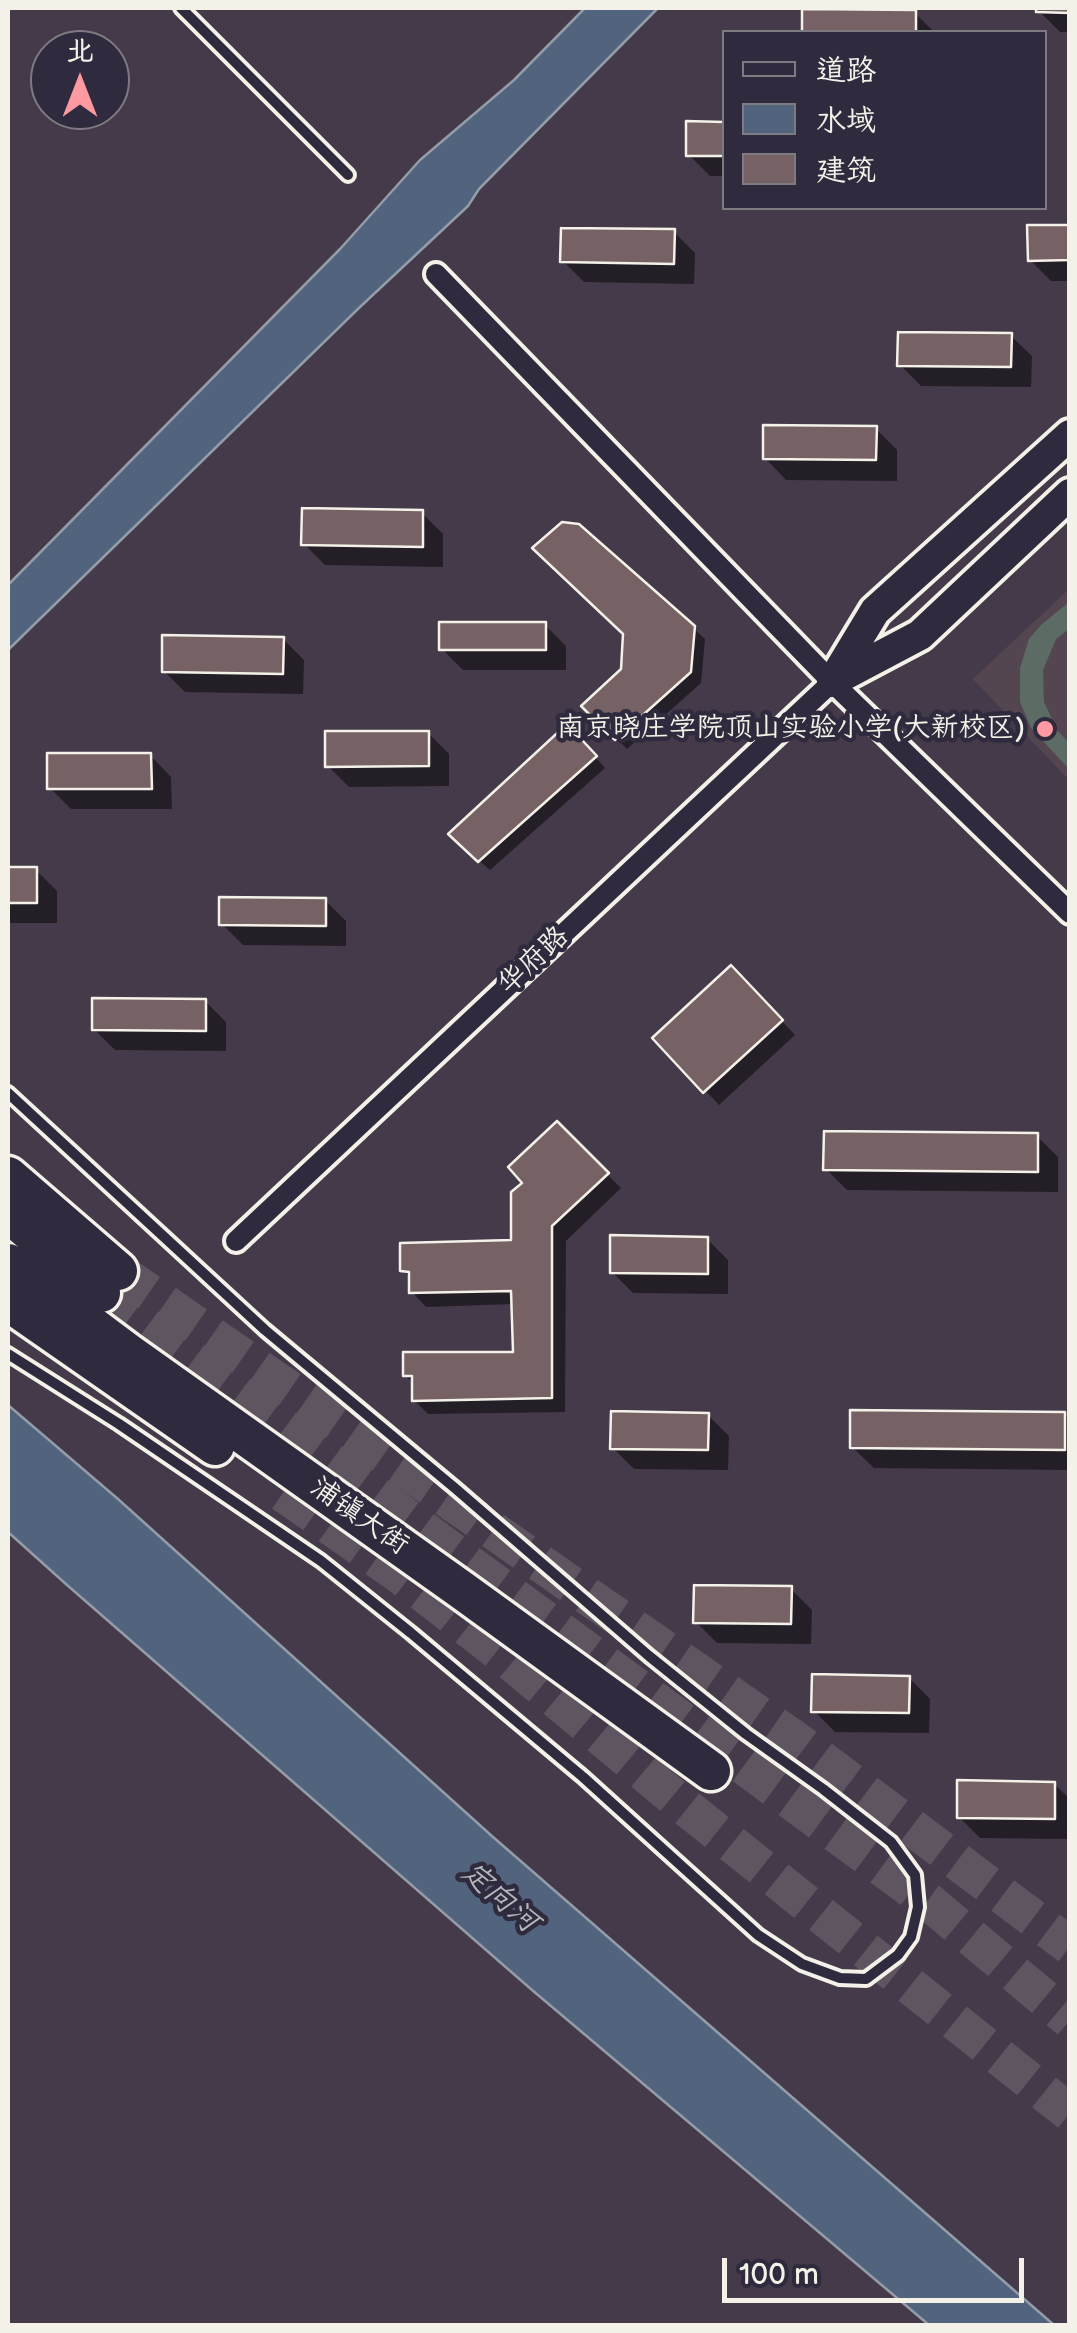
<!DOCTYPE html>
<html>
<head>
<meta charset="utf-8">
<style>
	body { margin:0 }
	#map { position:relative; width:1077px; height:2333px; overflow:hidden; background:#443a49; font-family:"Balsamiq Sans","LXGW WenKai TC",sans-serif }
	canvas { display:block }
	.frame { position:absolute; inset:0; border:10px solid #f4f1e8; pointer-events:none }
	.legend { position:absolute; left:722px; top:30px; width:325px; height:180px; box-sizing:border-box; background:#2f2a3d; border:2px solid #7e7a81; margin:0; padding:12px 18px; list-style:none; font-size:30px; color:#f4f1e8 }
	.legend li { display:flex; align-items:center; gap:20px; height:50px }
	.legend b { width:50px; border:2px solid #7e7a81 }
	.north { position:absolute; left:30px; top:30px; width:100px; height:100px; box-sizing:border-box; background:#2f2a3d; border:2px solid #7e7a81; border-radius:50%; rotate:0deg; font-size:28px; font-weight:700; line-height:40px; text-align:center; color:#f4f1e8 }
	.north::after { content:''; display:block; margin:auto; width:35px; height:45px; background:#ff9aa2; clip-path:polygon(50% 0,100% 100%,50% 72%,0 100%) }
	.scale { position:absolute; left:722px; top:2258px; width:302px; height:45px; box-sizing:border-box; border:5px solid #f4f1e8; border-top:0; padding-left:12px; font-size:30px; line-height:35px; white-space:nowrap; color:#f4f1e8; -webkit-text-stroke:8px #2f2a3d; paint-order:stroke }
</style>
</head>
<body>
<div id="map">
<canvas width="1077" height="2333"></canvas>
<div class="frame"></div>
<ul class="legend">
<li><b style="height:12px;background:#2f2a3d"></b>道路</li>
<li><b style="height:28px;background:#52637d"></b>水域</li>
<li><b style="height:28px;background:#766164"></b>建筑</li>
</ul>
<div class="north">北</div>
<div class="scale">100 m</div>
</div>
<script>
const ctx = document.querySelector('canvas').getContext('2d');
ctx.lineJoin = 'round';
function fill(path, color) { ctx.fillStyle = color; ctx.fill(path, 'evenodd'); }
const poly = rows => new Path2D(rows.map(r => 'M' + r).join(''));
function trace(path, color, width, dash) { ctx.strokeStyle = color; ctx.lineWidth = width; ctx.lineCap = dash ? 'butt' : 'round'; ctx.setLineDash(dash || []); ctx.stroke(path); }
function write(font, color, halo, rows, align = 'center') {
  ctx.font = font + ' "Balsamiq Sans","LXGW WenKai TC",sans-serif'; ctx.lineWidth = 9; ctx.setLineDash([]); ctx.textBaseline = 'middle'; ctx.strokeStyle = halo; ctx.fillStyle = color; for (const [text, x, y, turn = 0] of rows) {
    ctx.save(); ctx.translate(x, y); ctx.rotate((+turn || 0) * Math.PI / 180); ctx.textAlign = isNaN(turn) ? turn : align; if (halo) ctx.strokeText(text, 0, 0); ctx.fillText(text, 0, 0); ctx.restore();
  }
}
fill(poly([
	[1069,589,1069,780,973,679]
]), '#534651');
fill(poly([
	[1069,602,1069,629,1056,639,1043,670,1044,702,1057,730,1069,743,1069,769,1031,728,1020,702,1020,668,1029,639,1041,625]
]), '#5c6c64');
const water = poly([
	[585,8,658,8,479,189,468,206,360,307,8,650,8,585,340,249,420,160,514,80,585,8],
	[8,1405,118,1499,493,1837,1054,2325,929,2325,532,1990,67,1585,8,1532,8,1405]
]);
fill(water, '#52637d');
trace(water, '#939ca8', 2.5);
fill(poly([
	[1039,8,1070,8,1070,32,1060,32,1039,11],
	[804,12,915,13,934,32,804,32],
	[689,124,724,124,724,176,710,176,689,155],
	[1070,227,1070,281,1051,281,1030,260],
	[674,232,695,253,694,284,584,282,563,261],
	[1010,335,1032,356,1031,387,921,386,900,365],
	[876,429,897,450,897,481,786,480,765,458],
	[422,513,443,534,443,567,325,565,304,544],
	[545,625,566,646,566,670,463,670,442,649],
	[693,628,705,639,701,683,627,749,585,706,623,671],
	[283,639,304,660,303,694,185,692,164,671],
	[428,733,449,754,449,786,349,787,328,766],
	[578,738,605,768,490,870,461,845],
	[150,755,171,777,172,809,71,809,50,788],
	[8,870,36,870,57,891,57,923,8,923],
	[325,900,346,921,346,946,243,945,222,924],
	[745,982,795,1035,719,1105,656,1038],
	[205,1001,226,1022,226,1051,115,1050,94,1029],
	[557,1124,621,1188,566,1241,565,1412,428,1414,414,1400,414,1384,405,1375,515,1354,514,1304,426,1307,412,1292,411,1279,403,1270,514,1242,525,1183],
	[1037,1136,1058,1157,1058,1192,847,1190,826,1169],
	[707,1239,728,1260,728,1294,633,1293,612,1272],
	[1064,1414,1070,1420,1070,1470,874,1468,852,1447],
	[708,1415,729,1436,728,1470,634,1469,613,1448],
	[791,1589,812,1610,811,1644,717,1643,696,1622],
	[909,1678,930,1699,929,1733,835,1732,814,1711],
	[1054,1784,1070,1799,1070,1839,980,1838,959,1817]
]), '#0007');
const building = poly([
	[1036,8,1070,8,1070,13,1036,12,1036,8],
	[802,9,916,10,916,32,802,32,802,9],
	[686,121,724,122,724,156,686,156,686,121],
	[1027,225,1070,225,1070,260,1028,261,1027,225],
	[561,228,675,229,674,264,560,262,561,228],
	[898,332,1012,333,1011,367,897,366,898,332],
	[763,425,877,426,876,460,763,459,763,425],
	[302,508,423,510,423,547,301,545,302,508],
	[562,522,579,524,695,626,691,672,615,740,581,706,621,669,623,634,532,548,562,522],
	[439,622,546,622,546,650,439,650,439,622],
	[162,635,284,637,283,674,162,672,162,635],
	[567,724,597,756,478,862,448,834,567,724],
	[325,731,429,731,429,766,325,767,325,731],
	[47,753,151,753,152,789,47,789,47,753],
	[8,867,37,867,37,903,8,903,8,867],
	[219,897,326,898,326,926,219,925,219,897],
	[731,965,783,1020,703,1093,652,1038,731,965],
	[92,998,206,999,206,1031,92,1030,92,998],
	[557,1121,609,1173,552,1226,552,1398,412,1401,412,1376,403,1376,403,1352,513,1352,511,1291,409,1293,409,1272,400,1271,400,1243,511,1240,511,1192,522,1183,508,1167,557,1121],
	[824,1131,1038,1133,1038,1172,823,1170,824,1131],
	[610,1235,708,1237,708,1274,610,1273,610,1235],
	[850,1410,1065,1412,1065,1450,850,1448,850,1410],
	[611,1411,709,1413,708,1450,610,1449,611,1411],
	[694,1585,792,1586,791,1624,693,1623,694,1585],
	[812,1674,910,1676,909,1713,811,1712,812,1674],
	[957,1780,1055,1782,1055,1819,957,1818,957,1780]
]);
fill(building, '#766164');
trace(building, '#f4f1e8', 2.5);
trace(poly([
	[118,1271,790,1736,1070,1946],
	[101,1293,929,1902,1070,2020],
	[283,1493,400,1575,504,1656,683,1805,1070,2113]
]), '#5e5561', 38, [38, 19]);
const lane = poly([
	[181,8,348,175],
	[8,1093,265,1330,456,1489,649,1656,746,1734,823,1789,891,1842,915,1875,918,1907,911,1937,898,1955,866,1979,840,1978,802,1964,758,1935,583,1777,411,1633,321,1561,119,1424,8,1354]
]);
const street = poly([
	[436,274,832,682,1070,913],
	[236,1241,832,682]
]);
const secondary = poly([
	[835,680,920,635,1070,494],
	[832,682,875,611,1070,435]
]);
const highway = poly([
	[8,1176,118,1271],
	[8,1213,101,1293],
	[8,1263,127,1352,463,1591,711,1771],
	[8,1302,215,1446]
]);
trace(lane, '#f4f1e8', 18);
trace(street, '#f4f1e8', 28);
trace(secondary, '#f4f1e8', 38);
trace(highway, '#f4f1e8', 45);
trace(lane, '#2f2a3d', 10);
trace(street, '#2f2a3d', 20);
trace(secondary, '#2f2a3d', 30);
trace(highway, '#2f2a3d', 38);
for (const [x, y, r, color] of [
	[1045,729,10,"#ff9aa2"]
]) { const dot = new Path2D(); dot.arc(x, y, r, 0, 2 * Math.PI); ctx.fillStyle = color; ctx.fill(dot); trace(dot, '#2f2a3d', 4); }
write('28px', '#f4f1e8', '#2f2a3d', [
	["南京晓庄学院顶山实验小学(大新校区)",1025,729]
], 'right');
write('28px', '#f4f1e8', '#2f2a3d', [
	["华府路",534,961,-43],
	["浦镇大街",359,1517,35]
]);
write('italic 30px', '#b3b8bd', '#2f2a3d', [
	["定向河",499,1898,41]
]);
</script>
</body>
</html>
